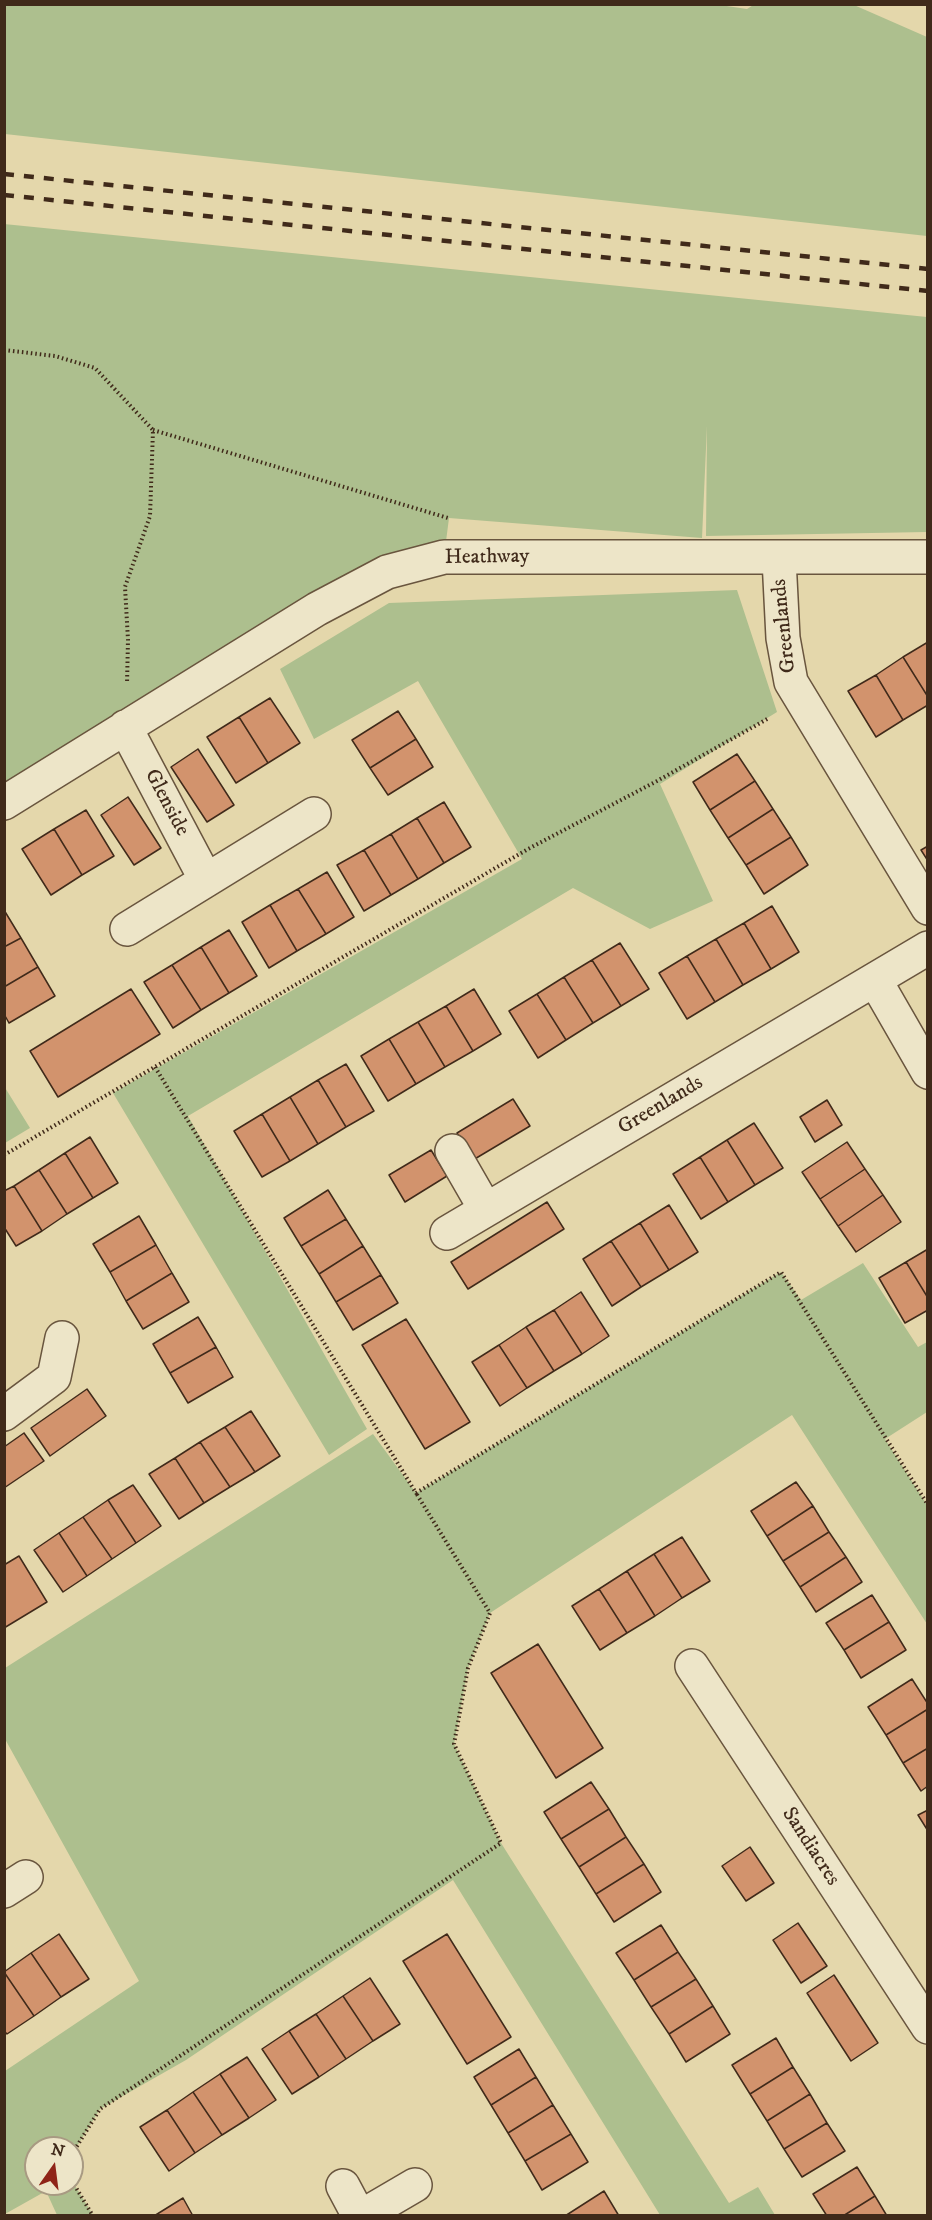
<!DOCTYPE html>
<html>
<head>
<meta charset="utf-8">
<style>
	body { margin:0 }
	#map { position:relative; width:932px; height:2220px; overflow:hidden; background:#e4d7ab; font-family:"IM FELL DW Pica",serif }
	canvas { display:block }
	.frame { position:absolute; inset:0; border:6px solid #402a1a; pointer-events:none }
	.north { position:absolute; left:24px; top:2136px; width:60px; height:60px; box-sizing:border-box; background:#ede5c8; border:2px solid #a89a82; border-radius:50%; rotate:14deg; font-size:16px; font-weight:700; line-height:24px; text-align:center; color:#402a1a }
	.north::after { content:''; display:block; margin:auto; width:21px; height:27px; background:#8f2418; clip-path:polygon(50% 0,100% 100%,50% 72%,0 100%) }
</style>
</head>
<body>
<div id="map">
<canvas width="932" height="2220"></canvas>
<div class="frame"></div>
<div class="north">N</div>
</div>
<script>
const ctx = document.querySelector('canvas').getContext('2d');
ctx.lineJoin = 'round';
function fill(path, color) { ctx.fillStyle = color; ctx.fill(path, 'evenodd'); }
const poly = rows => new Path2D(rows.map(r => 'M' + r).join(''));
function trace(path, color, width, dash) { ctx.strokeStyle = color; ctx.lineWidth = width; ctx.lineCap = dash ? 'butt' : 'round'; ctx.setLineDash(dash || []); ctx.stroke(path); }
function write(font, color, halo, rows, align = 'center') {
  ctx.font = font + ' "IM FELL DW Pica",serif'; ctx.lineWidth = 5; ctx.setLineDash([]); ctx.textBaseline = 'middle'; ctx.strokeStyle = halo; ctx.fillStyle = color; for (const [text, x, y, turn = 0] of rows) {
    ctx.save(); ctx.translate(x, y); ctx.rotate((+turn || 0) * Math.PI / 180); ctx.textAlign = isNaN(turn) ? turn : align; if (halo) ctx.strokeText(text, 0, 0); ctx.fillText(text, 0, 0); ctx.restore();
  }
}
fill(poly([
	[713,4,747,9,755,4,854,5,927,37,927,236,5,134,5,5],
	[4,224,927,317,927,532,706,536,707,426,702,538,449,518,444,557,5,803],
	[737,590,777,712,660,784,713,901,650,929,573,888,188,1116,367,1429,329,1455,113,1093,522,859,418,681,314,739,280,669,389,603],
	[4,1086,30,1128,5,1143,4,1143],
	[863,1263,918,1347,927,1342,927,1412,885,1439,927,1505,927,1624,792,1415,490,1613,468,1668,454,1744,501,1843,729,2203,758,2187,775,2215,660,2215,453,1880,186,2060,100,2109,72,2154,72,2148,36,2148,36,2184,72,2184,72,2181,93,2215,57,2215,46,2191,5,2214,5,2071,139,1981,5,1739,5,1668,373,1434,416,1493,781,1272,801,1300]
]), '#adbf8e');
const building = poly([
	[928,642,928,697,903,657,928,642],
	[903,657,928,697,928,705,903,720,876,675,903,657],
	[876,675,903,720,876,737,848,691,876,675],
	[270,698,300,743,268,763,239,717,270,698],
	[398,711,416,739,370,768,352,740,398,711],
	[239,717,268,763,236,783,207,737,239,717],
	[416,739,433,767,388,795,370,768,416,739],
	[198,749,234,805,207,822,171,767,198,749],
	[737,754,755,781,710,810,693,782,737,754],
	[755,781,773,809,728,838,710,810,755,781],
	[128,797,161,848,134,865,101,815,128,797],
	[444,802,471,847,444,863,417,818,444,802],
	[773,809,791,837,746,865,728,838,773,809],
	[86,810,114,856,82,875,54,829,86,810],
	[417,818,444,863,418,879,391,834,417,818],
	[54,829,82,875,51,895,22,849,54,829],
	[391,834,418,879,391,895,364,850,391,834],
	[791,837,808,865,764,894,746,865,791,837],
	[928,846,928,861,921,850,928,846],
	[364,850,391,895,364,911,337,865,364,850],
	[327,872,354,917,326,934,298,889,327,872],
	[298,889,326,934,297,951,270,905,298,889],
	[270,905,297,951,269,968,242,922,270,905],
	[772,906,799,952,771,969,744,923,772,906],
	[4,910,21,938,4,947,4,910],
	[744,923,771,969,743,985,716,939,744,923],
	[229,930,257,976,229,993,201,947,229,930],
	[21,938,38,967,4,987,4,947,21,938],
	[716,939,743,985,715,1002,687,956,716,939],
	[620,943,649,989,621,1006,592,960,620,943],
	[201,947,229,993,201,1010,172,965,201,947],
	[687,956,715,1002,687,1019,659,973,687,956],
	[592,960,621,1006,593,1023,564,977,592,960],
	[172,965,201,1010,173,1028,144,982,172,965],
	[38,967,55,996,9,1023,4,1014,4,987,38,967],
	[564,977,593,1023,566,1040,537,994,564,977],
	[131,989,160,1034,58,1097,30,1051,131,989],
	[474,989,501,1034,473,1051,446,1006,474,989],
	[537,994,566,1040,538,1058,509,1011,537,994],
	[446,1006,473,1051,445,1067,418,1022,446,1006],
	[418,1022,445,1067,416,1084,389,1039,418,1022],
	[389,1039,416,1084,388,1101,361,1056,389,1039],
	[346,1064,374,1111,346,1127,318,1080,346,1064],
	[318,1080,346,1127,318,1144,290,1097,318,1080],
	[290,1097,318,1144,290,1161,262,1114,290,1097],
	[513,1099,530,1126,473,1160,457,1133,513,1099],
	[827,1100,842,1125,815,1142,800,1117,827,1100],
	[262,1114,290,1161,262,1177,234,1131,262,1114],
	[754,1123,783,1168,755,1185,727,1140,754,1123],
	[90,1137,118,1183,93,1198,65,1153,90,1137],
	[727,1140,755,1185,728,1202,700,1157,727,1140],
	[847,1142,865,1169,820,1199,802,1172,847,1142],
	[431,1150,447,1176,405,1202,389,1175,431,1150],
	[65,1153,93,1198,67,1214,39,1170,65,1153],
	[700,1157,728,1202,701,1219,673,1174,700,1157],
	[865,1169,883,1195,838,1226,820,1199,865,1169],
	[39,1170,67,1214,42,1231,14,1186,39,1170],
	[14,1186,42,1231,16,1246,4,1227,4,1191,14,1186],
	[328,1190,346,1219,301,1246,284,1218,328,1190],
	[883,1195,901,1222,856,1252,838,1226,883,1195],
	[547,1202,564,1229,468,1289,451,1262,547,1202],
	[669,1205,698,1252,669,1270,640,1223,669,1205],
	[139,1216,156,1245,110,1272,93,1244,139,1216],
	[346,1219,363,1246,319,1274,301,1246,346,1219],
	[640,1223,669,1270,641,1287,611,1241,640,1223],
	[611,1241,641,1287,612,1306,583,1259,611,1241],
	[156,1245,172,1273,126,1301,110,1272,156,1245],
	[363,1246,381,1275,336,1302,319,1274,363,1246],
	[928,1249,928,1298,906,1262,928,1249],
	[906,1262,928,1298,928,1310,905,1323,879,1278,906,1262],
	[172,1273,189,1302,143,1329,126,1301,172,1273],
	[381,1275,398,1303,353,1330,336,1302,381,1275],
	[581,1292,609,1336,582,1354,554,1310,581,1292],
	[554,1310,582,1354,554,1371,526,1327,554,1310],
	[198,1317,216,1347,170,1373,153,1344,198,1317],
	[406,1319,470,1422,425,1449,362,1345,406,1319],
	[526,1327,554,1371,527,1388,499,1345,526,1327],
	[499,1345,527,1388,500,1406,472,1362,499,1345],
	[216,1347,233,1377,188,1403,170,1373,216,1347],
	[87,1389,106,1416,50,1456,31,1428,87,1389],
	[251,1411,280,1456,255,1472,225,1427,251,1411],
	[225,1427,255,1472,230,1487,200,1442,225,1427],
	[24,1433,44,1461,4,1488,4,1447,24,1433],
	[200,1442,230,1487,204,1503,175,1458,200,1442],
	[175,1458,204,1503,179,1519,149,1474,175,1458],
	[796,1482,813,1506,767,1536,751,1511,796,1482],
	[133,1485,161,1526,136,1543,108,1500,133,1485],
	[108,1500,136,1543,112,1559,83,1517,108,1500],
	[813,1506,829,1532,783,1561,767,1536,813,1506],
	[83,1517,112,1559,87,1576,59,1533,83,1517],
	[829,1532,846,1557,800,1587,783,1561,829,1532],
	[59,1533,87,1576,63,1592,34,1550,59,1533],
	[682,1537,710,1581,682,1598,654,1554,682,1537],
	[654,1554,682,1598,655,1616,627,1571,654,1554],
	[19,1556,47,1602,4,1628,4,1565,19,1556],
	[846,1557,862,1582,816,1612,800,1587,846,1557],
	[627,1571,655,1616,627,1633,599,1589,627,1571],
	[599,1589,627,1633,600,1650,572,1606,599,1589],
	[872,1595,889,1622,844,1650,826,1623,872,1595],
	[889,1622,906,1650,861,1678,844,1650,889,1622],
	[538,1644,603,1748,556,1778,491,1673,538,1644],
	[912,1679,928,1704,928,1709,886,1735,868,1707,912,1679],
	[928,1709,928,1748,903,1763,886,1735,928,1709],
	[928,1748,928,1786,921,1791,903,1763,928,1748],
	[591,1782,609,1809,561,1839,544,1812,591,1782],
	[609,1809,626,1837,579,1867,561,1839,609,1809],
	[928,1810,928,1831,918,1815,928,1810],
	[626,1837,644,1864,596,1894,579,1867,626,1837],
	[750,1847,774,1883,746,1901,722,1866,750,1847],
	[644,1864,661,1892,614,1922,596,1894,644,1864],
	[798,1923,827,1966,801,1983,773,1940,798,1923],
	[661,1925,678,1952,634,1980,616,1953,661,1925],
	[59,1934,89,1979,61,1997,31,1953,59,1934],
	[447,1934,511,2037,467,2064,403,1961,447,1934],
	[678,1952,696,1979,651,2007,634,1980,678,1952],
	[31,1953,61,1997,34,2016,4,1972,31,1953],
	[4,1972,34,2016,7,2034,4,2031,4,1972],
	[834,1975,878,2043,851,2061,807,1993,834,1975],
	[370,1978,400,2024,373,2041,343,1996,370,1978],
	[696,1979,713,2006,669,2034,651,2007,696,1979],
	[343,1996,373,2041,346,2059,316,2014,343,1996],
	[713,2006,730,2034,686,2062,669,2034,713,2006],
	[316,2014,346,2059,319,2077,289,2031,316,2014],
	[289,2031,319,2077,292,2094,262,2049,289,2031],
	[776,2038,793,2067,750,2094,732,2065,776,2038],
	[519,2049,536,2077,491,2105,474,2077,519,2049],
	[247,2057,276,2100,249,2118,220,2074,247,2057],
	[793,2067,810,2094,767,2121,750,2094,793,2067],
	[220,2074,249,2118,222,2135,193,2092,220,2074],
	[536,2077,553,2105,508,2133,491,2105,536,2077],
	[193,2092,222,2135,195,2153,167,2110,193,2092],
	[810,2094,827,2123,784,2149,767,2121,810,2094],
	[553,2105,571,2134,525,2161,508,2133,553,2105],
	[167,2110,195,2153,169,2171,140,2127,167,2110],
	[827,2123,845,2151,802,2177,784,2149,827,2123],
	[571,2134,588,2162,542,2190,525,2161,571,2134],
	[857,2167,875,2196,843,2216,827,2216,813,2194,857,2167],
	[604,2191,619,2216,565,2216,604,2191],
	[875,2196,887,2216,843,2216,875,2196],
	[183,2198,193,2216,154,2216,183,2198]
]);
fill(building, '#d2936d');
trace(building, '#402a1a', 1.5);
const street = poly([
	[779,559,783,638,791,682,928,908],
	[125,727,206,880],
	[4,803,317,609,387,572,444,557,928,557],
	[127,929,314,814],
	[875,980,928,1072],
	[452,1151,486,1210],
	[447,1233,928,948],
	[4,1414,54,1377,62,1338],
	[692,1666,928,2027],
	[4,1891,26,1877],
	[343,2186,359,2216],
	[362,2216,415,2185]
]);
trace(street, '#69553e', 36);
trace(poly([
	[4,350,55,356,95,368,153,430,150,516,125,587,128,640,127,684],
	[153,430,448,518],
	[155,1067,416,1493,781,1272,928,1505],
	[4,1155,528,849,657,781,769,718],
	[72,2154,100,2109,501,1843,454,1744,468,1668,490,1613,416,1493],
	[72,2181,93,2216]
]), '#402a1a', 4, [1.5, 3]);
trace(street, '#ede5c8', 33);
trace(poly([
	[4,174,928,269],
	[4,195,928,291]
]), '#402a1a', 4.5, [10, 10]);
write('21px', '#402a1a', '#ede5c8', [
	["Heathway",487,558,-1],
	["Greenlands",785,626,-96],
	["Glenside",166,803,62],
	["Greenlands",661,1106,-31],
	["Sandiacres",810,1847,57]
]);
</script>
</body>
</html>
